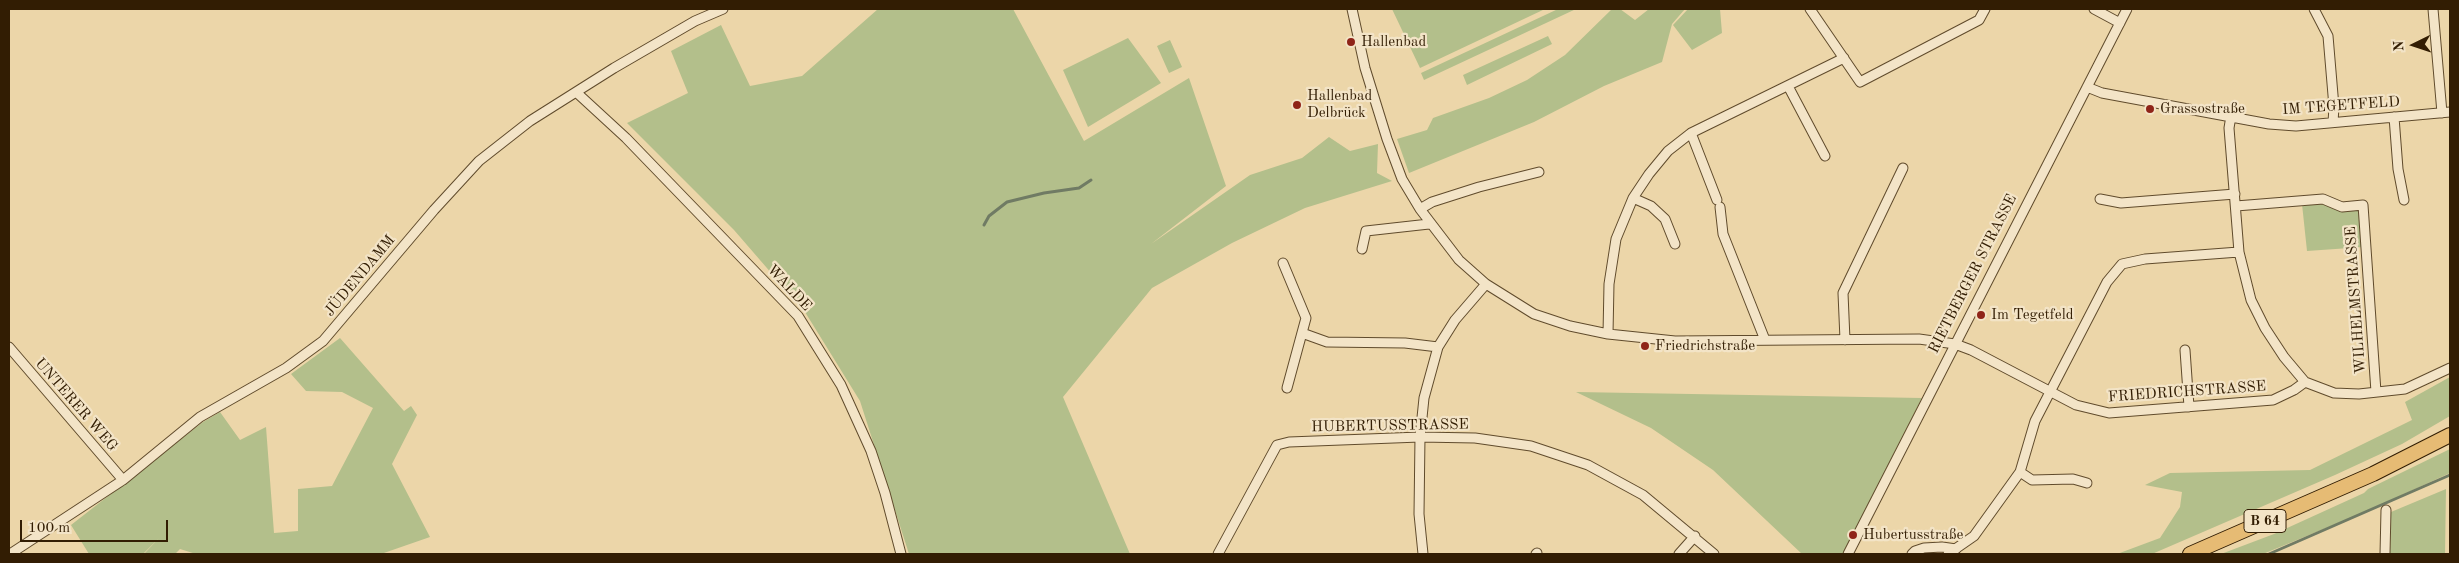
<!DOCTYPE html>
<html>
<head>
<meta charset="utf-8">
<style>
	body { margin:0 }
	#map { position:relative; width:2459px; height:563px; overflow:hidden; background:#ecd6a9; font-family:"Old Standard TT",serif }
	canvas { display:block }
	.frame { position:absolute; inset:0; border:10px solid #321d03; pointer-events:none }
	.north { position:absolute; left:2389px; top:20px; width:50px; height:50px; -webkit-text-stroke:4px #f3e4c7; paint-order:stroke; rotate:266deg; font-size:14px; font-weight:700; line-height:20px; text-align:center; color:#321d03 }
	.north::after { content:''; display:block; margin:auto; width:18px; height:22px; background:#321d03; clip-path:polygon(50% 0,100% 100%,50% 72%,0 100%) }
	.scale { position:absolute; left:20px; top:520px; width:148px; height:22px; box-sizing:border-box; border:2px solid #321d03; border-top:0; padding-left:6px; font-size:15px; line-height:18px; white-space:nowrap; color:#321d03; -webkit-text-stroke:4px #f3e4c7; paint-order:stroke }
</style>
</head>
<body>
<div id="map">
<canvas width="2459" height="563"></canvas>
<div class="frame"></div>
<div class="north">N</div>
<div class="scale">100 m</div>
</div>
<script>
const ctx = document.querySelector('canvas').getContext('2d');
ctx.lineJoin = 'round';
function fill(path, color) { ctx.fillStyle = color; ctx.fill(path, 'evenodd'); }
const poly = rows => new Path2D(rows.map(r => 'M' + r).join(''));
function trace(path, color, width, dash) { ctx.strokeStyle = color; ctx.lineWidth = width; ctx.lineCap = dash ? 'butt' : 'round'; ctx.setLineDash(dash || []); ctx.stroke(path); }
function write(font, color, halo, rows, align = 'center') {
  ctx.font = font + ' "Old Standard TT",serif'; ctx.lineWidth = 4.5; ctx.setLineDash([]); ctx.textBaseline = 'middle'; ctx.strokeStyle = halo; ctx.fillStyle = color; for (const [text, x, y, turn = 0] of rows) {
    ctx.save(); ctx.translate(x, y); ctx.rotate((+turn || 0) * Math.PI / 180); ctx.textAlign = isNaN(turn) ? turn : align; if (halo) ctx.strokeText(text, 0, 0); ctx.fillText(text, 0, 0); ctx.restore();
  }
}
fill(poly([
	[878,9,1013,9,1084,141,1189,78,1226,186,1151,244,1250,175,1302,158,1329,137,1350,151,1378,144,1377,173,1392,181,1305,208,1232,243,1152,288,1063,397,1130,554,909,554,860,401,805,312,734,230,627,123,688,93,671,51,721,25,750,86,802,76],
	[1392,9,1545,9,1420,68],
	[1558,9,1576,9,1424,80,1421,73],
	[1612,9,1620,9,1635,20,1649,9,1685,9,1672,24,1662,62,1604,86,1534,122,1409,173,1397,139,1427,130,1433,118,1489,98,1527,80,1565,55],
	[1688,9,1720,9,1722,33,1692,50,1673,25],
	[1548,36,1552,44,1467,85,1463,75],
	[1128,38,1161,83,1088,127,1063,70],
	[1170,40,1182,67,1169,73,1157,46],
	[2325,202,2343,210,2361,210,2364,247,2307,251,2302,204],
	[340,338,404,411,411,406,417,415,392,464,430,537,381,554,196,554,180,549,175,554,144,554,159,538,143,554,89,554,71,525,203,422,220,412,240,440,266,427,274,533,298,531,298,489,332,486,373,408,342,392,306,391,291,374],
	[2450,377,2450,416,2402,444,2335,475,2152,554,2117,554,2160,538,2180,507,2182,492,2145,485,2170,473,2310,470,2412,420,2405,402],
	[1576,392,1922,398,1843,554,1802,554,1713,470,1651,428],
	[2450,449,2450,473,2365,512,2263,554,2221,554,2274,534,2364,493,2368,489],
	[2446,489,2445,554,2390,554,2391,512]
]), '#b3bf8b');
trace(poly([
	[984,225,989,216,1007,202,1044,193,1079,188,1091,180],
	[2269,554,2450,475]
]), '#707b64', 3);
const street = poly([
	[1352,9,1365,68,1387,139,1402,179,1420,209,1459,260,1486,284,1534,314,1570,326,1608,334,1675,341,1919,339,1955,344,1971,350,2076,405,2109,413,2273,400,2294,390,2305,382],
	[1810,9,1860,82,1979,20,1985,9],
	[2094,9,2120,23],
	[2314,9,2328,36,2334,107,2333,122],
	[2433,9,2442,113],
	[1788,86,1825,156],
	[2087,87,2102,93,2269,124,2296,126,2450,112],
	[576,92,626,138,798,316,841,385,871,451,885,493,901,554],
	[2231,116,2229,128,2239,252,2251,300,2265,328,2284,357,2305,382,2334,393,2359,394,2405,389,2450,368],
	[2394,117,2398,169,2404,200],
	[1691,133,1717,200],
	[1633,198,1651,206,1665,219,1675,244],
	[2100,199,2121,203,2235,194],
	[2236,206,2323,199,2342,207,2363,205,2376,392],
	[1720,207,1723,234,1765,340],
	[1420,209,1432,202,1479,187,1539,172],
	[1362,249,1366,231,1429,224],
	[1283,263,1306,318,1287,388],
	[1302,333,1327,342,1405,343,1438,347],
	[1608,334,1609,284,1616,239,1633,198,1649,174,1668,151,1691,133,1844,58],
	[1845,340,1843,293,1903,168],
	[9,347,123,480],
	[2185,350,2189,407],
	[2020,472,2032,480,2073,479,2087,483],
	[10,554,123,480,200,417,286,368,323,341,434,210,479,161,530,121,614,68,695,21,723,9],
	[1218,554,1277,445,1289,442,1420,437,1475,438,1531,446,1588,465,1643,495,1714,554],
	[1423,554,1419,514,1420,437,1424,398,1438,347,1455,320,1486,284],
	[1536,554,1537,553],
	[1679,554,1695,536],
	[1848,554,2127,9],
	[1912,554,1915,551,1924,548,1942,547,1956,549],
	[1948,554,1974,536,2020,472,2035,421,2107,282,2122,264,2145,259,2239,252],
	[2385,554,2386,510]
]);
const primary = poly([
	[2190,554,2373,474,2450,435]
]);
trace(street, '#604b2c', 11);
trace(primary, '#321d03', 16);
trace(street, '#f3e4c7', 9);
trace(primary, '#e6bb74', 14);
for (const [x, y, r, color] of [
	[1351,42,5,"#8f2418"],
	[1297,105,5,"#8f2418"],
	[2150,109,5,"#8f2418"],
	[1981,315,5,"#8f2418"],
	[1645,346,5,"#8f2418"],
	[1853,535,5,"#8f2418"]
]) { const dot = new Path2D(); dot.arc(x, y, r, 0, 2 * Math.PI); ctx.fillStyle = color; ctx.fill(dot); trace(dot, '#f3e4c7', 2); }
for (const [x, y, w] of [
	[2265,521,42]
]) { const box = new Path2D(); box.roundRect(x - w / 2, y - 11.5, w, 23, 4); ctx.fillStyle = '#f3e4c7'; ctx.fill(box); trace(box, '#321d03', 1); }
write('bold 14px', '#321d03', null, [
	["B 64",2265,521]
]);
write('15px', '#321d03', '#f3e4c7', [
	["Hallenbad",1361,42],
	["Hallenbad",1307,96],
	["Delbrück",1307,113],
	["Grassostraße",2160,109],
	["Im Tegetfeld",1991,315],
	["Friedrichstraße",1655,346],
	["Hubertusstraße",1863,535]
], 'left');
write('15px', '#321d03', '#f3e4c7', [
	["IM TEGETFELD",2341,106,-4],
	["RIETBERGER STRASSE",1973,274,-63],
	["JÜDENDAMM",360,276,-50],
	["WALDE",789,288,47],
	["WILHELMSTRASSE",2356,300,-94],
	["FRIEDRICHSTRASSE",2187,392,-4],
	["UNTERER WEG",76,405,49],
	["HUBERTUSSTRASSE",1390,426,-1]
]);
</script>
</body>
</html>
